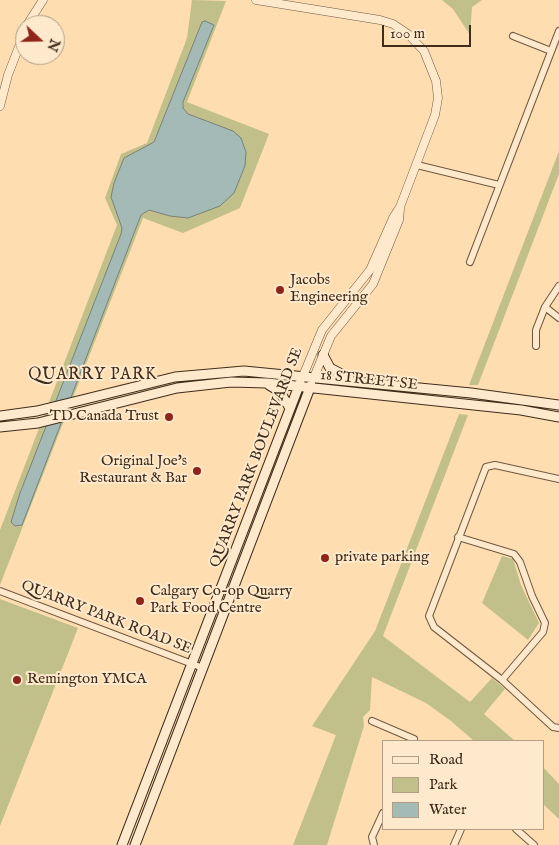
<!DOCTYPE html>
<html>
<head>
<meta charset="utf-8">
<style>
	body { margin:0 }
	#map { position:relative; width:559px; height:845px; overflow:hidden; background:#feddb1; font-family:"IM FELL English",serif }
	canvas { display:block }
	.legend { position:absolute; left:382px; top:740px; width:162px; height:90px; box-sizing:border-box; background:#fee9cc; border:1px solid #b29d85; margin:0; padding:6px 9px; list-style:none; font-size:15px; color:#402c1b }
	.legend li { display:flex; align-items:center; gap:10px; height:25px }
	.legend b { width:25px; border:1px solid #b29d85 }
	.north { position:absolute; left:15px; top:15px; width:50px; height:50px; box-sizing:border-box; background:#fee9cc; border:1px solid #b29d85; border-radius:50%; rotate:111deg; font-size:14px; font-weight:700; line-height:20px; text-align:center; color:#402c1b }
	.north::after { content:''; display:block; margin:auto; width:18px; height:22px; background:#8f2418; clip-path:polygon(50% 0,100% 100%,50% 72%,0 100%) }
	.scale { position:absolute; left:382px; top:25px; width:89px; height:22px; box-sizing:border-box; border:2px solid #402c1b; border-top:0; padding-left:6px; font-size:15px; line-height:18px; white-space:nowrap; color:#402c1b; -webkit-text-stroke:4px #fee9cc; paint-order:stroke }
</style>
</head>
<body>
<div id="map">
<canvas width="559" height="845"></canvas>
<ul class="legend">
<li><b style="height:6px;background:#fee9cc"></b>Road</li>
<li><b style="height:14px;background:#c2c08a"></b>Park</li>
<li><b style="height:14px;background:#a3bab6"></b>Water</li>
</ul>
<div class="north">N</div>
<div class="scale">100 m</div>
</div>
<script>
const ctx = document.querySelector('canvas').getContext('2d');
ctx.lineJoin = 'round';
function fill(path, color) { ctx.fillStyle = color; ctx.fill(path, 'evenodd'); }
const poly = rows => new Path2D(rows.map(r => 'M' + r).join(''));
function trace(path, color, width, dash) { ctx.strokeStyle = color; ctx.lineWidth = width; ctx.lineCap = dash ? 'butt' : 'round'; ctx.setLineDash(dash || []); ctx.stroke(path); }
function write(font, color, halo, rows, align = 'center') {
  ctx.font = font + ' "IM FELL English",serif'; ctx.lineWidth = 4; ctx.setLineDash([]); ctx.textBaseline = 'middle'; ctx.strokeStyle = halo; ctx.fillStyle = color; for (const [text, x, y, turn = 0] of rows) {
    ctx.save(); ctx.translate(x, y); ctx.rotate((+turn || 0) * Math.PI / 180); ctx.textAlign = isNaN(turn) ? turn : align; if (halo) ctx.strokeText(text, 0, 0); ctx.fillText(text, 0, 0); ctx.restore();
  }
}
fill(poly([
	[192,0,226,1,187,102,269,134,240,208,183,233,143,218,0,585,0,530,117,225,105,198,121,154,147,143,187,38],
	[442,0,482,0,472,7,470,35,453,9],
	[559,151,559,174,478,385,469,385],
	[459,414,468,415,383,636,470,702,492,678,505,689,484,714,515,741,474,741,451,721,426,703,372,677,370,710,363,717,364,726,327,845,293,845,336,735,312,726,375,631],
	[502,556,513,559,521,585,539,623,528,640,482,603],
	[0,599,78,628,0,826],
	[543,767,559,784,559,819,543,804]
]), '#c2c08a');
const water = poly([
	[205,21,214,25,183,102,183,108,188,114,233,131,241,138,246,152,245,166,234,193,220,206,188,218,170,216,149,210,141,215,22,525,15,526,11,522,20,493,121,234,122,228,111,197,114,183,124,158,154,142,202,22,205,21]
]);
fill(water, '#a3bab6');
trace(water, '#7b8178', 1);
const minor = poly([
	[513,36,551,51],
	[417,165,499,185],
	[470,262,559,31],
	[559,286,545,307,559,318],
	[536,346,536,330,545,307],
	[559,479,495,465,486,467,429,616,434,627,502,680,553,727,559,728],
	[458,537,514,554,520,562,532,596,545,623,543,632,502,680],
	[0,591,203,668],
	[372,721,414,739],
	[516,829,534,845],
	[374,845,372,837,383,813],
	[454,845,461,829]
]);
const tertiary = poly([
	[256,0,380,20,393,24,408,34,424,51,436,81,438,98,435,115,400,207,393,218,370,270,322,330,303,376],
	[27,25,43,0],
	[0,106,8,75,25,31],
	[314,377,331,336,373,284,399,220,400,209]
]);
const secondary = poly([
	[323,355,330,368,349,378],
	[269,385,279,391,290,408],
	[0,416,37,411,175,377,244,371,471,393,559,405],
	[0,427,38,423,177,388,231,382,267,383,521,410,559,417],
	[122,845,300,383],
	[135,845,311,385]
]);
trace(minor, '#705840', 8);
trace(tertiary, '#705840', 9);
trace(secondary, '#402c1b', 11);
trace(minor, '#fee9cc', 6);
trace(tertiary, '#fee9cc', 8);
trace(secondary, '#fee9cc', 9);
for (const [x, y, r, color] of [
	[280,290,5,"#8f2418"],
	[169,417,5,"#8f2418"],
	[197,471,5,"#8f2418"],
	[325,558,5,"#8f2418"],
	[140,601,5,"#8f2418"],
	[17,680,5,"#8f2418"]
]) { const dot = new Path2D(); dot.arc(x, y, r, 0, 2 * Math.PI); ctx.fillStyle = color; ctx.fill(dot); trace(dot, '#fee9cc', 2); }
write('15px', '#402c1b', '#fee9cc', [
	["Jacobs",290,281],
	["Engineering",290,298],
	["TD Canada Trust",159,417,"right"],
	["Original Joe's",187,462,"right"],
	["Restaurant & Bar",187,479,"right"],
	["private parking",335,558],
	["Calgary Co-op Quarry",150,592],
	["Park Food Centre",150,609],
	["Remington YMCA",27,680]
], 'left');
write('15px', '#402c1b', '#fee9cc', [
	["18 STREET SE",369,381,6],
	["QUARRY PARK BOULEVARD SE",257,458,-69],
	["QUARRY PARK ROAD SE",106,618,21]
]);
ctx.letterSpacing = '1px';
write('16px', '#402c1b', '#fee9cc', [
	["QUARRY PARK",93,376]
]);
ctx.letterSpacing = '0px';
</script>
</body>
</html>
